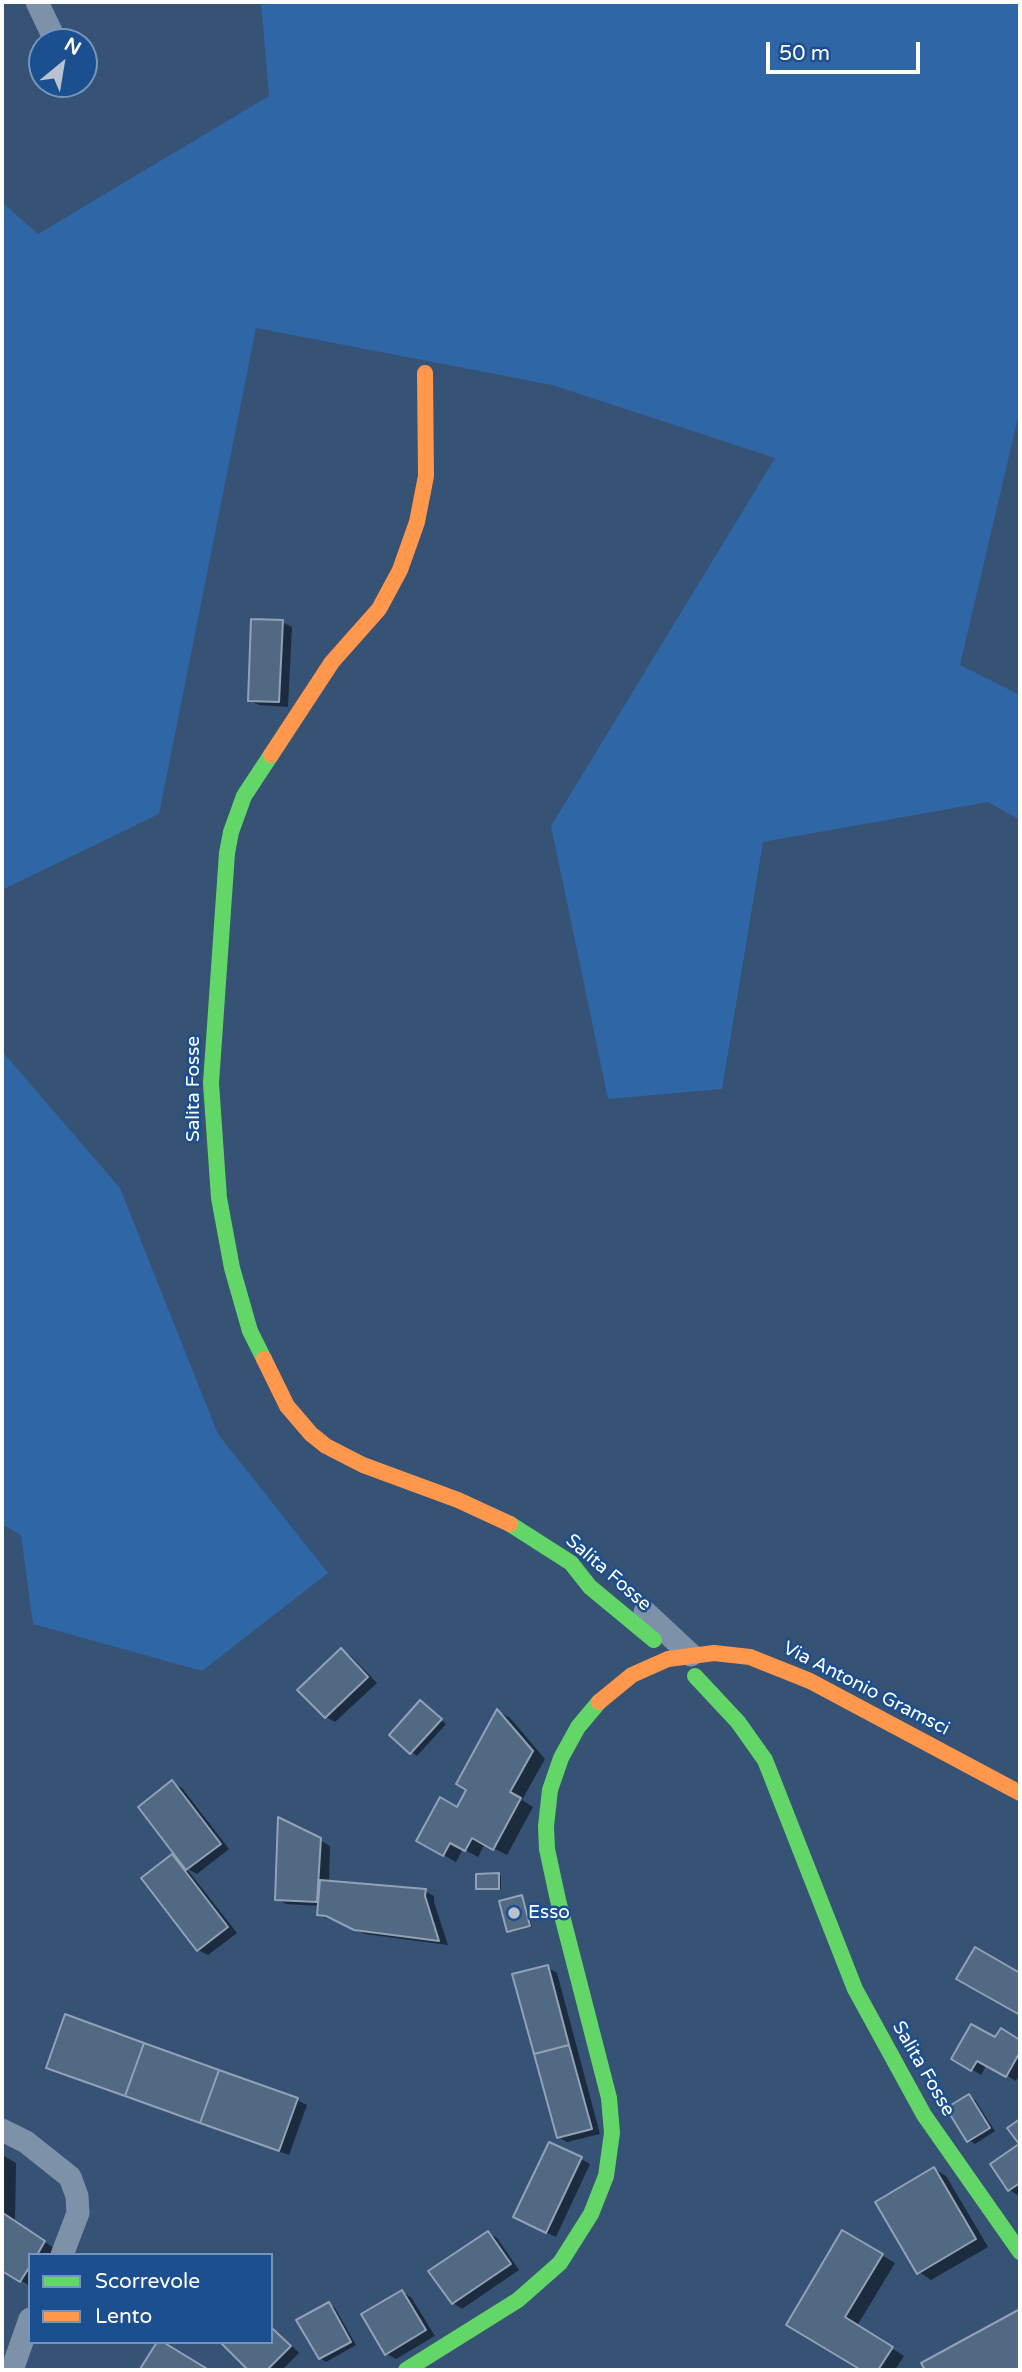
<!DOCTYPE html>
<html>
<head>
<meta charset="utf-8">
<style>
	body { margin:0 }
	#map { position:relative; width:1022px; height:2372px; overflow:hidden; background:#365274; font-family:"Varela Round",sans-serif }
	canvas { display:block }
	.frame { position:absolute; inset:0; border:4px solid #fff; pointer-events:none }
	.legend { position:absolute; left:28px; top:2253px; width:245px; height:91px; box-sizing:border-box; background:#1b4f8f; border:2px solid #7695bc; margin:0; padding:9px 12px; list-style:none; font-size:21px; color:#fff }
	.legend li { display:flex; align-items:center; gap:14px; height:35px }
	.legend b { width:35px; border:2px solid #7695bc }
	.north { position:absolute; left:28px; top:28px; width:70px; height:70px; box-sizing:border-box; background:#1b4f8f; border:2px solid #7695bc; border-radius:50%; rotate:30deg; font-size:19px; font-weight:700; line-height:28px; text-align:center; color:#fff }
	.north::after { content:''; display:block; margin:auto; width:24px; height:32px; background:#b9c2ce; clip-path:polygon(50% 0,100% 100%,50% 72%,0 100%) }
	.scale { position:absolute; left:766px; top:42px; width:154px; height:32px; box-sizing:border-box; border:4px solid #fff; border-top:0; padding-left:9px; font-size:21px; line-height:24px; white-space:nowrap; color:#fff; -webkit-text-stroke:5px #1b4f8f; paint-order:stroke }
</style>
</head>
<body>
<div id="map">
<canvas width="1022" height="2372"></canvas>
<div class="frame"></div>
<ul class="legend">
<li><b style="height:9px;background:#63d668"></b>Scorrevole</li>
<li><b style="height:9px;background:#ff974d"></b>Lento</li>
</ul>
<div class="north">N</div>
<div class="scale">50 m</div>
</div>
<script>
const ctx = document.querySelector('canvas').getContext('2d');
ctx.lineJoin = 'round';
function fill(path, color) { ctx.fillStyle = color; ctx.fill(path, 'evenodd'); }
const poly = rows => new Path2D(rows.map(r => 'M' + r).join(''));
function trace(path, color, width, dash) { ctx.strokeStyle = color; ctx.lineWidth = width; ctx.lineCap = dash ? 'butt' : 'round'; ctx.setLineDash(dash || []); ctx.stroke(path); }
function write(font, color, halo, rows, align = 'center') {
  ctx.font = font + ' "Varela Round",sans-serif'; ctx.lineWidth = 5; ctx.setLineDash([]); ctx.textBaseline = 'middle'; ctx.strokeStyle = halo; ctx.fillStyle = color; for (const [text, x, y, turn = 0] of rows) {
    ctx.save(); ctx.translate(x, y); ctx.rotate((+turn || 0) * Math.PI / 180); ctx.textAlign = isNaN(turn) ? turn : align; if (halo) ctx.strokeText(text, 0, 0); ctx.fillText(text, 0, 0); ctx.restore();
  }
}
fill(poly([
	[261,2,1020,2,1020,409,960,665,1020,695,1020,820,988,802,763,842,722,1089,608,1099,551,826,775,458,552,385,256,328,159,814,2,890,2,202,38,234,269,96],
	[2,1051,120,1188,218,1434,328,1573,202,1671,33,1624,21,1535,2,1524]
]), '#2f66a5');
fill(poly([
	[282,622,292,627,288,707,259,705,249,700],
	[341,1650,351,1656,377,1683,335,1722,326,1717],
	[420,1702,446,1724,417,1756,391,1735],
	[498,1711,510,1718,545,1759,522,1800,533,1807,507,1855,485,1844,478,1857,463,1849,456,1862,419,1841,458,1809,469,1789],
	[172,1783,182,1788,229,1849,197,1874,186,1868,237,1933,208,1955,198,1950,172,1856,182,1862],
	[320,1840,330,1846,329,1882,425,1891,434,1896,434,1902,448,1945,365,1934,319,1915,320,1906,286,1904,277,1899],
	[498,1875,501,1876,501,1889,478,1888],
	[522,1897,524,1899,532,1927,511,1932,508,1931],
	[547,1967,557,1973,600,2134,567,2142,558,2137],
	[1002,2030,1020,2041,1020,2074,1016,2081,987,2064,981,2075,953,2058,996,2039],
	[48,2067,297,2100,307,2105,289,2155,57,2072],
	[969,2096,975,2100,995,2131,975,2144,969,2140],
	[1020,2145,1020,2195,1019,2196,1010,2190,992,2165],
	[2,2155,16,2163,15,2222,57,2250,53,2255,30,2255,30,2286,2,2269],
	[581,2159,590,2164,556,2237,524,2222],
	[934,2169,946,2176,988,2247,931,2280,919,2272],
	[843,2232,895,2263,857,2326,904,2356,895,2370,864,2370,788,2324],
	[488,2233,497,2238,519,2270,462,2309,453,2303],
	[402,2292,411,2297,435,2336,396,2359,387,2354],
	[329,2304,335,2308,356,2345,326,2362,320,2358],
	[1020,2311,1020,2370,927,2370,923,2363],
	[271,2325,299,2353,282,2370,251,2370,222,2342,271,2342]
]), '#0007');
const building = poly([
	[251,619,283,620,279,702,248,701,251,619],
	[341,1648,368,1677,325,1718,297,1690,341,1648],
	[420,1700,442,1719,410,1754,389,1735,420,1700],
	[497,1709,533,1751,510,1792,521,1798,493,1850,472,1838,465,1851,450,1843,443,1856,416,1841,440,1797,457,1807,466,1790,456,1784,497,1709],
	[172,1780,221,1844,186,1870,138,1807,172,1780],
	[278,1817,321,1838,317,1902,275,1900,278,1817],
	[172,1854,228,1927,197,1951,141,1878,172,1854],
	[499,1873,499,1889,476,1889,476,1874,499,1873],
	[320,1880,426,1889,425,1896,439,1941,354,1930,326,1916,317,1915,320,1880],
	[522,1895,530,1926,507,1932,499,1901,522,1895],
	[975,1947,1020,1973,1020,2015,956,1979,975,1947],
	[548,1965,569,2045,534,2054,512,1974,548,1965],
	[65,2014,144,2043,125,2096,46,2068,65,2014],
	[971,2024,995,2037,1001,2028,1020,2040,1020,2052,1006,2077,977,2061,971,2071,951,2059,971,2024],
	[144,2043,219,2070,200,2123,125,2096,144,2043],
	[569,2045,592,2129,557,2138,534,2054,569,2045],
	[219,2070,298,2098,279,2151,200,2123,219,2070],
	[969,2094,990,2128,967,2142,946,2108,969,2094],
	[1020,2119,1020,2183,1008,2191,990,2164,1019,2144,1007,2128,1020,2119],
	[549,2142,582,2157,546,2233,513,2217,549,2142],
	[2,2154,3,2213,45,2241,37,2255,30,2255,30,2266,20,2282,2,2271,2,2154],
	[934,2167,976,2239,917,2274,875,2202,934,2167],
	[842,2230,883,2254,845,2317,893,2347,878,2370,861,2370,786,2325,842,2230],
	[488,2231,511,2264,452,2304,428,2271,488,2231],
	[402,2290,426,2330,385,2355,361,2314,402,2290],
	[329,2302,351,2342,319,2359,296,2320,329,2302],
	[1020,2309,1020,2370,925,2370,921,2363,1020,2309],
	[271,2327,291,2346,267,2370,248,2370,220,2342,271,2342,271,2327],
	[157,2342,163,2342,209,2370,143,2370,140,2369,157,2342]
]);
fill(building, '#526984');
trace(building, '#92a2b6', 2);
trace(poly([
	[37,2,56,42],
	[645,1612,691,1655],
	[2,2130,26,2142,70,2177,77,2196,78,2213,62,2255],
	[12,2370,30,2319]
]), '#7d92a8', 23);
trace(poly([
	[264,1359,250,1331,232,1268,219,1198,211,1083,227,853,231,832,244,796,271,755],
	[510,1524,571,1563,590,1587,654,1640],
	[695,1676,738,1722,765,1760,855,1989,924,2115,1020,2252],
	[406,2370,518,2300,560,2263,591,2214,606,2176,612,2133,609,2098,558,1900,547,1849,546,1826,550,1790,561,1758,578,1727,599,1702]
]), '#63d668', 16);
trace(poly([
	[271,755,332,662,379,609,400,570,417,522,426,476,425,373],
	[264,1359,287,1406,311,1434,326,1446,363,1465,458,1500,510,1524],
	[599,1702,632,1675,668,1659,714,1653,750,1657,810,1681,1020,1793]
]), '#ff974d', 16);
for (const [x, y, r, color] of [
	[514,1913,7,"#b9c2ce"]
]) { const dot = new Path2D(); dot.arc(x, y, r, 0, 2 * Math.PI); ctx.fillStyle = color; ctx.fill(dot); trace(dot, '#1b4f8f', 2.5); }
write('19px', '#fff', '#1b4f8f', [
	["Salita Fosse",194,1089,-90],
	["Salita Fosse",608,1573,41],
	["Via Antonio Gramsci",866,1689,27],
	["Salita Fosse",923,2069,60]
]);
write('19px', '#fff', '#1b4f8f', [
	["Esso",528,1913]
], 'left');
</script>
</body>
</html>
